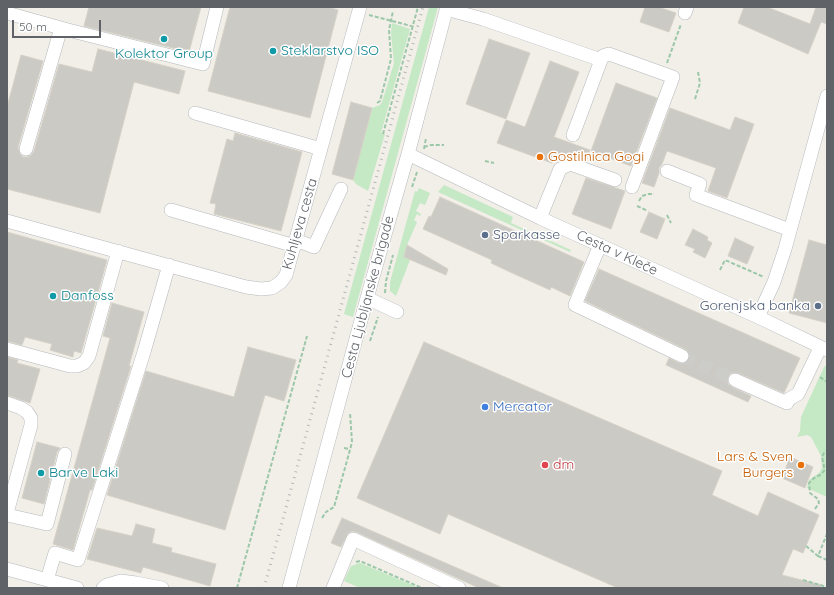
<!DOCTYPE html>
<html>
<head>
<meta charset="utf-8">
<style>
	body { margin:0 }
	#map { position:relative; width:834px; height:595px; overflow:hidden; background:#f1efe8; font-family:Quicksand,sans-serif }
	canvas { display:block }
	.frame { position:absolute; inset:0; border:8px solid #5f6368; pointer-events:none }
	.scale { position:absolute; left:12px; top:20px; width:89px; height:18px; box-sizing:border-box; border:2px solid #5f6368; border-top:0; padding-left:5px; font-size:12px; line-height:14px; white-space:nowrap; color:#5f6368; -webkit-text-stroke:3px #fff; paint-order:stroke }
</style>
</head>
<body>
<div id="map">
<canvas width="834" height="595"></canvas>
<div class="frame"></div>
<div class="scale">50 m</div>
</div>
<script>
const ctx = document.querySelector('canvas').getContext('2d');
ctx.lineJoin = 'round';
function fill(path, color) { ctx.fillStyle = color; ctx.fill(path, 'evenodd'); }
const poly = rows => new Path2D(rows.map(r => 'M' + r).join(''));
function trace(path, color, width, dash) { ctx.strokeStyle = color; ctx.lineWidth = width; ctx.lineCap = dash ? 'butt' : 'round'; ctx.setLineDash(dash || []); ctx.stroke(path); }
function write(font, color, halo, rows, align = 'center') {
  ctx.font = font + ' Quicksand,sans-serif'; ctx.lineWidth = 3; ctx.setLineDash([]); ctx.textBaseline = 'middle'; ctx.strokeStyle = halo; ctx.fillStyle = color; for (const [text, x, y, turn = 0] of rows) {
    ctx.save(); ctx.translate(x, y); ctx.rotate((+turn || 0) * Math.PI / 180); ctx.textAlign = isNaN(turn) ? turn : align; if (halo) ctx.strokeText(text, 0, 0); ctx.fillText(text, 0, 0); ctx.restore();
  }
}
fill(poly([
	[429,7,438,7,353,317,344,314],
	[392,23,410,29,381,133,385,134,368,191,356,184,353,180,372,108,380,105,382,102,394,63,391,33],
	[444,185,513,217,511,223,571,250,570,252,438,192],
	[419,188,430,193,425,205,420,203,416,211,421,214,420,216,417,214,414,220,417,222,407,245,404,257,410,260,396,296,390,291,390,282,415,191,417,192],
	[827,365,827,497,807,488,809,480,819,473,822,468,821,456,811,437,807,435,797,437,800,431,801,417,824,367],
	[360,563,417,587,360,588,344,581,351,566]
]), '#c5e8c5');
const building = poly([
	[89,7,201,7,189,52,84,26,89,7],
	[230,7,328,7,338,10,310,118,208,91,230,7],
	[645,7,658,7,676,13,669,32,640,22,645,7],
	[744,7,767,7,810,24,816,7,827,7,827,24,821,22,808,54,738,23,744,7],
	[489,39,530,53,506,119,466,104,489,39],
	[98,49,185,71,179,94,134,82,100,213,7,189,7,107,21,55,43,61,18,147,20,154,23,157,28,157,31,155,34,151,59,64,92,72,98,49],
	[550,61,579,72,554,137,590,150,586,161,573,156,566,157,556,153,552,163,497,143,506,120,525,127,550,61],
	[616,83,657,98,631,166,591,151,616,83],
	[351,102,372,108,353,180,332,174,351,102],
	[670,108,730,130,735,117,754,124,727,198,708,191,716,168,667,151,662,164,659,168,659,173,654,187,642,183,670,108],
	[235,133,302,152,281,231,214,214,216,204,210,203,227,139,233,141,235,133],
	[586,178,625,191,611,229,572,214,586,178],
	[440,197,584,262,570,296,551,287,550,290,510,272,491,263,492,260,423,229,429,216,431,217,440,197],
	[649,212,665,219,657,239,640,232,649,212],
	[693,229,708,237,707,240,712,243,705,258,693,252,695,249,685,245,693,229],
	[7,232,107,260,81,353,74,351,73,357,50,350,52,344,25,337,22,345,7,341,7,232],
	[735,238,754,247,747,264,728,256,735,238],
	[809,240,827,245,827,323,789,313,809,240],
	[407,245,448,269,446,275,404,257,407,245],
	[599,269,800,358,784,393,738,373,731,373,728,377,728,384,732,387,751,396,748,402,666,365,669,358,679,363,686,363,689,359,689,352,685,349,585,301,599,269],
	[112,303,144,312,129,366,131,366,92,490,90,490,73,550,53,544,110,338,103,336,112,303],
	[424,342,722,471,712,495,758,516,768,492,819,515,803,553,793,549,782,575,821,585,820,588,618,588,448,514,440,534,357,498,424,342],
	[248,347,296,360,284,401,265,395,225,530,107,495,146,371,234,397,248,347],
	[7,357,18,360,17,363,40,369,30,403,7,395,7,357],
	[37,442,60,448,57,452,44,504,22,498,37,442],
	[790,457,813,467,805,488,782,478,790,457],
	[342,518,503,588,479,588,356,532,352,531,348,533,341,547,331,543,342,518],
	[136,524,155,529,152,543,172,548,171,552,216,564,210,586,143,567,141,573,87,559,97,528,132,536,136,524]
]);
fill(building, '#cccac5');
trace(building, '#d6d1c6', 1);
trace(poly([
	[682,356,735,380]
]), '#ccccc8', 13, [13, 6]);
const minor = poly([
	[446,9,483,19,601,60,573,135],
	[7,13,68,30,203,64,217,7],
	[685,13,687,7],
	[601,60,603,56,609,54,673,77,632,187],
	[195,113,321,149],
	[26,149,61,28],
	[408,154,540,218,758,317,827,350],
	[667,171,700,184,696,195,790,230],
	[171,210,295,246],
	[540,218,560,169,570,164,615,180],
	[7,221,246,287,261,289,272,288,281,282,286,275,360,7],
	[296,240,314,247,341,189],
	[600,245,575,305,682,356],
	[367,298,397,312],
	[758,317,774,282,785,249,827,96],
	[7,349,70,366,77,366,84,363,89,356,118,251],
	[735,380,787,403,789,399,798,394,820,348],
	[7,403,21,408,27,412,31,418,31,425,7,513],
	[7,515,47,524,65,454],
	[7,569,77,588],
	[47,580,55,553,78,560,144,352,169,265],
	[103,588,107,585,121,581,136,583,162,588],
	[289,588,367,298,408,154,447,7],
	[333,588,353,539,459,588]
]);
trace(minor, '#b5b8bc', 14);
trace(poly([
	[369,15,415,27],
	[667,63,681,24],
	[695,99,700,83,698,72],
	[377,103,380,101,391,59,389,30,393,11],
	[383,134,418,7],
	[424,147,431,145,444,145],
	[424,149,426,138],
	[485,161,494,163],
	[412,187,417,172],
	[639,201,642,196,648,194,654,194],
	[637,206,648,211],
	[667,215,671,223],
	[720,270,725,260,764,277],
	[385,293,386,281,393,255],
	[370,341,378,317],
	[820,377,827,382],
	[344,448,350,449],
	[815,509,819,503,818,499,810,493,809,483,814,478,820,475,824,471,824,466,822,457,824,453,827,451],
	[322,518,326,512,334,507,348,457,352,442,350,413],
	[806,546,818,556,827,534],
	[818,556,827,560],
	[356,562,360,561,422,588],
	[803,580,827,587],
	[237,588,307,336]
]), '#9cc7a9', 2, [4, 2]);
trace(minor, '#fff', 13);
trace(poly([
	[264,588,423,7]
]), '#b6b7b8', 3, [1, 5]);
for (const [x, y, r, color] of [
	[164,39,4,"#0f9aa8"],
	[273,51,4,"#0f9aa8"],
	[540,157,4,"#e8710a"],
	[485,235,4,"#5c6f8a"],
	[53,296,4,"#0f9aa8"],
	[818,306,4,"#5c6f8a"],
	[485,407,4,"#3f7fe0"],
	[545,465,4,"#e0444e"],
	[801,465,4,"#e8710a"],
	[41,473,4,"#0f9aa8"]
]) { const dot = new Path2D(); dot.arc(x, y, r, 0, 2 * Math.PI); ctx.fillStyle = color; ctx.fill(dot); trace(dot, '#fff', 1.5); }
write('14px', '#0d838f', '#fff', [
	["Steklarstvo ISO",281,51],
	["Kolektor Group",164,54,"center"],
	["Danfoss",61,296],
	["Barve Laki",49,473]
], 'left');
write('14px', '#c56008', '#fff', [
	["Gostilnica Gogi",548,157],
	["Lars & Sven",793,457,"right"],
	["Burgers",793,473,"right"]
], 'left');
write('14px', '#5f6368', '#fff', [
	["Kuhljeva cesta",300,224,-74],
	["Cesta v Kleče",617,253,25],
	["Cesta Ljubljanske brigade",368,297,-75]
]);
write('14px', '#4e5e75', '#fff', [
	["Sparkasse",493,235],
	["Gorenjska banka",810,306,"right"]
], 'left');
write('14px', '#366cbe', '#fff', [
	["Mercator",493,407]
], 'left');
write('14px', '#be3a42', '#fff', [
	["dm",553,465]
], 'left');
</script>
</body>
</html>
